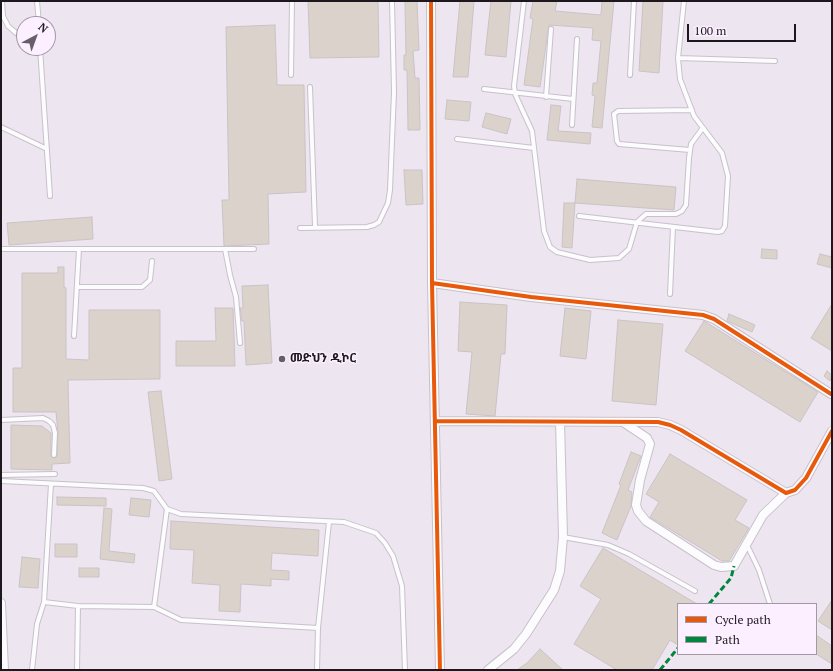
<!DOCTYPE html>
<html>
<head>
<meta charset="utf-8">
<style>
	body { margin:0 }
	#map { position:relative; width:833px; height:671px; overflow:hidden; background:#ede5f0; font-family:"PT Serif",serif }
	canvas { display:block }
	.frame { position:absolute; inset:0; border:2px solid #1d171e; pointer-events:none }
	.legend { position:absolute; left:677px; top:603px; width:140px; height:52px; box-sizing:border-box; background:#fcefff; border:1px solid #a399a5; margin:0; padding:5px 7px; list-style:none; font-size:12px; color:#1d171e }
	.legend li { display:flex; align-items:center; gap:8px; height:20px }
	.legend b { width:20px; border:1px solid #a399a5 }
	.north { position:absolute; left:16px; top:16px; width:40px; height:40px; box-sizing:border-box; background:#fcefff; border:1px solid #a399a5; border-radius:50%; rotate:41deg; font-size:11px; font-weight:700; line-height:16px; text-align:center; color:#1d171e }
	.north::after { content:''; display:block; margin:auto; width:14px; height:18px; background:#665f68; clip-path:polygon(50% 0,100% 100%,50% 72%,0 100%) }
	.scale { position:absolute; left:687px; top:24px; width:109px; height:18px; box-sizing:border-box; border:2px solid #1d171e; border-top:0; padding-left:5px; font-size:12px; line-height:14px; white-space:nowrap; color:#1d171e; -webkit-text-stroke:3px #fcefff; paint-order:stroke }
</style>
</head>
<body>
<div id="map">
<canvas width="833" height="671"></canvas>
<div class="frame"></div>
<ul class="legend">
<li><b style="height:5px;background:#e8590c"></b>Cycle path</li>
<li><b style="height:5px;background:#00873e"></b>Path</li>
</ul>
<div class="north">N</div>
<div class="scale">100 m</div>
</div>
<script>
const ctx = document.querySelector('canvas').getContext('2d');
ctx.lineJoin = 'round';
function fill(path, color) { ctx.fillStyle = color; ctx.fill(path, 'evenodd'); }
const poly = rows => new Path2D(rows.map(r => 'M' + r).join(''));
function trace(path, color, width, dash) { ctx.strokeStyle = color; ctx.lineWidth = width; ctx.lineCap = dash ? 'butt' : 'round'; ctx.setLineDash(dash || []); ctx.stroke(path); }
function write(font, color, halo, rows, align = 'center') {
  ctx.font = font + ' "PT Serif","Noto Sans Ethiopic",serif'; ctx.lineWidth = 3; ctx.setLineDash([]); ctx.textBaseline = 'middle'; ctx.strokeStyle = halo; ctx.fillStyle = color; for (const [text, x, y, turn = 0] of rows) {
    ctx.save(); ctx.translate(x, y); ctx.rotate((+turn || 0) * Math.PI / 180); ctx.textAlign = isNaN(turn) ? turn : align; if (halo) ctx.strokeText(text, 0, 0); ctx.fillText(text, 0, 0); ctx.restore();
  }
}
const building = poly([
	[308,1,378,1,379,57,310,58,308,1],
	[405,1,417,1,419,50,413,51,415,78,419,78,420,130,408,130,407,70,404,70,404,55,406,55,405,1],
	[460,1,474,1,468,77,453,77,460,1],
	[491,1,511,1,506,57,485,55,491,1],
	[533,1,557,1,555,11,601,15,602,1,614,1,602,128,592,127,595,96,592,95,593,83,597,83,601,41,592,40,593,28,549,25,540,87,524,85,533,19,530,18,533,1],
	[643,1,663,1,659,73,639,71,643,1],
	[275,25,277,85,304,85,306,192,268,194,269,244,224,246,222,200,229,200,226,27,275,25],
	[447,100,471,102,469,121,445,119,447,100],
	[551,105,561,106,558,131,591,133,590,144,547,140,551,105],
	[486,113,511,119,507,134,482,127,486,113],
	[404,170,422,170,423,204,406,205,404,170],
	[577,179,676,187,674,210,575,203,577,179],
	[564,203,575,203,572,248,562,247,564,203],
	[92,217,93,239,9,245,7,223,92,217],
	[762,249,777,250,777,259,761,258,762,249],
	[820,254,832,257,832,268,817,264,820,254],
	[58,267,64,267,64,287,66,288,66,359,89,360,89,310,160,310,160,379,68,380,70,463,52,464,52,470,11,469,11,425,42,426,51,433,51,456,54,458,57,456,58,433,56,412,13,412,13,368,22,368,22,273,58,273,58,267],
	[268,285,272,363,246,365,244,321,242,321,240,308,243,308,242,286,268,285],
	[460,302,507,305,505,354,501,354,495,416,466,414,472,352,458,351,460,302],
	[832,304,832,351,811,338,832,304],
	[215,308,233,308,235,366,176,366,176,341,216,341,215,308],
	[565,308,591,311,586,359,560,356,565,308],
	[729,314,755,325,752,332,727,321,729,314],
	[618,320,663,324,656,405,612,401,618,320],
	[704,321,818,392,800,422,685,351,704,321],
	[827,371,832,375,830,381,824,376,827,371],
	[161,391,172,479,159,481,148,392,161,391],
	[631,452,641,456,628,490,632,492,631,506,617,540,602,533,621,485,619,484,631,452],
	[670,454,747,500,735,520,749,528,729,561,722,561,650,517,659,502,646,494,670,454],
	[57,497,106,498,106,506,57,505,57,497],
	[131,498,151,500,149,517,129,515,131,498],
	[104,508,112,509,109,551,135,554,134,563,100,559,104,508],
	[171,521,319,530,318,556,272,553,271,570,289,571,289,580,271,579,271,586,241,584,240,612,219,611,220,585,192,583,194,550,170,549,171,521],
	[55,544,77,544,77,557,55,557,55,544],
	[603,548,697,604,678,604,678,645,670,640,652,670,617,670,574,644,601,599,580,586,603,548],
	[22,557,40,559,38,588,19,587,22,557],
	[79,568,99,568,99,577,79,577,79,568],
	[832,600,832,630,818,621,832,600],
	[816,635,832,646,832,664,816,654,816,635],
	[540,649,563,670,517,670,527,663,540,649]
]);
fill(building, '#dbd2cc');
trace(building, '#c9c3c5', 1);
const service = poly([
	[2,1,3,16,8,26,16,33,24,37],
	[37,1,39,24],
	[524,1,514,86,515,94,532,131,544,231,550,247,557,252,590,260,619,258,629,249,637,222,646,214,676,214,682,211,686,205,689,158,691,144,702,129],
	[40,48,50,196],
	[678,58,775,61],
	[291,75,292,1],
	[630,75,634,1],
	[310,87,315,226],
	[484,89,573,99],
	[546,97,551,29],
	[572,125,577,39],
	[1,127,47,149],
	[457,139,534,148],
	[690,150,619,144,617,141,614,114,618,111,692,110],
	[579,216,718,232,722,231,725,226,728,176,722,153,694,116,680,79,678,58,684,1],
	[300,228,367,227,374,225,379,222,388,203,390,190,394,92,392,1],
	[1,249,254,249],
	[225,249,230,275,236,297,240,343],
	[77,287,142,287,150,280,152,261],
	[670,294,673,227],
	[74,336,79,249],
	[1,420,43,418,49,421,53,425,55,433,54,455],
	[1,475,55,474],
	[1,481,143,488,154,491,167,509,181,514,344,522,376,533,385,543,393,556,402,586,405,670],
	[51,484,44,602,78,606],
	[563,537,608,545,629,554,695,591],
	[747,545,759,570,770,604],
	[154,607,167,509],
	[318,628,329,522],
	[32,670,37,624,44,602],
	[77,670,78,606,154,607,181,620,318,628,317,670]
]);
const minor = poly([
	[431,1,432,283,440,670],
	[432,283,531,297,703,315,714,319,831,394],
	[435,421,658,422,670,425,681,430,786,493,795,490,806,478,832,431],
	[623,422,647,438,650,444,640,480,636,505,638,511,646,521,714,565,721,567,734,566,763,515,786,493],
	[1,603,4,670],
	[488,670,514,649,526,634,554,590,560,571,563,537,560,422]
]);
trace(service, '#c8c1ca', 6);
trace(minor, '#c8c1ca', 10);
trace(service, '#fcfbfd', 4);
trace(minor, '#fcfbfd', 8);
trace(poly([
	[709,604,731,578,734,566],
	[660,670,678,648]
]), '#00873e', 3, [6, 3]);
trace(poly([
	[431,1,432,283,440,670],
	[432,283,531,297,703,315,714,319,831,394],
	[435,421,658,422,670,425,681,430,786,493,795,490,806,478,832,431]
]), '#e8590c', 4);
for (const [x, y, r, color] of [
	[282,359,4,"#665f68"]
]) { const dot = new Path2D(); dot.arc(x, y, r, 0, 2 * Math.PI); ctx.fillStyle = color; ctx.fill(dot); trace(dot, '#fcefff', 1.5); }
write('bold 12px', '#1d171e', '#fcefff', [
	["መድህን ዲኮር",290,359]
], 'left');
</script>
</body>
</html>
